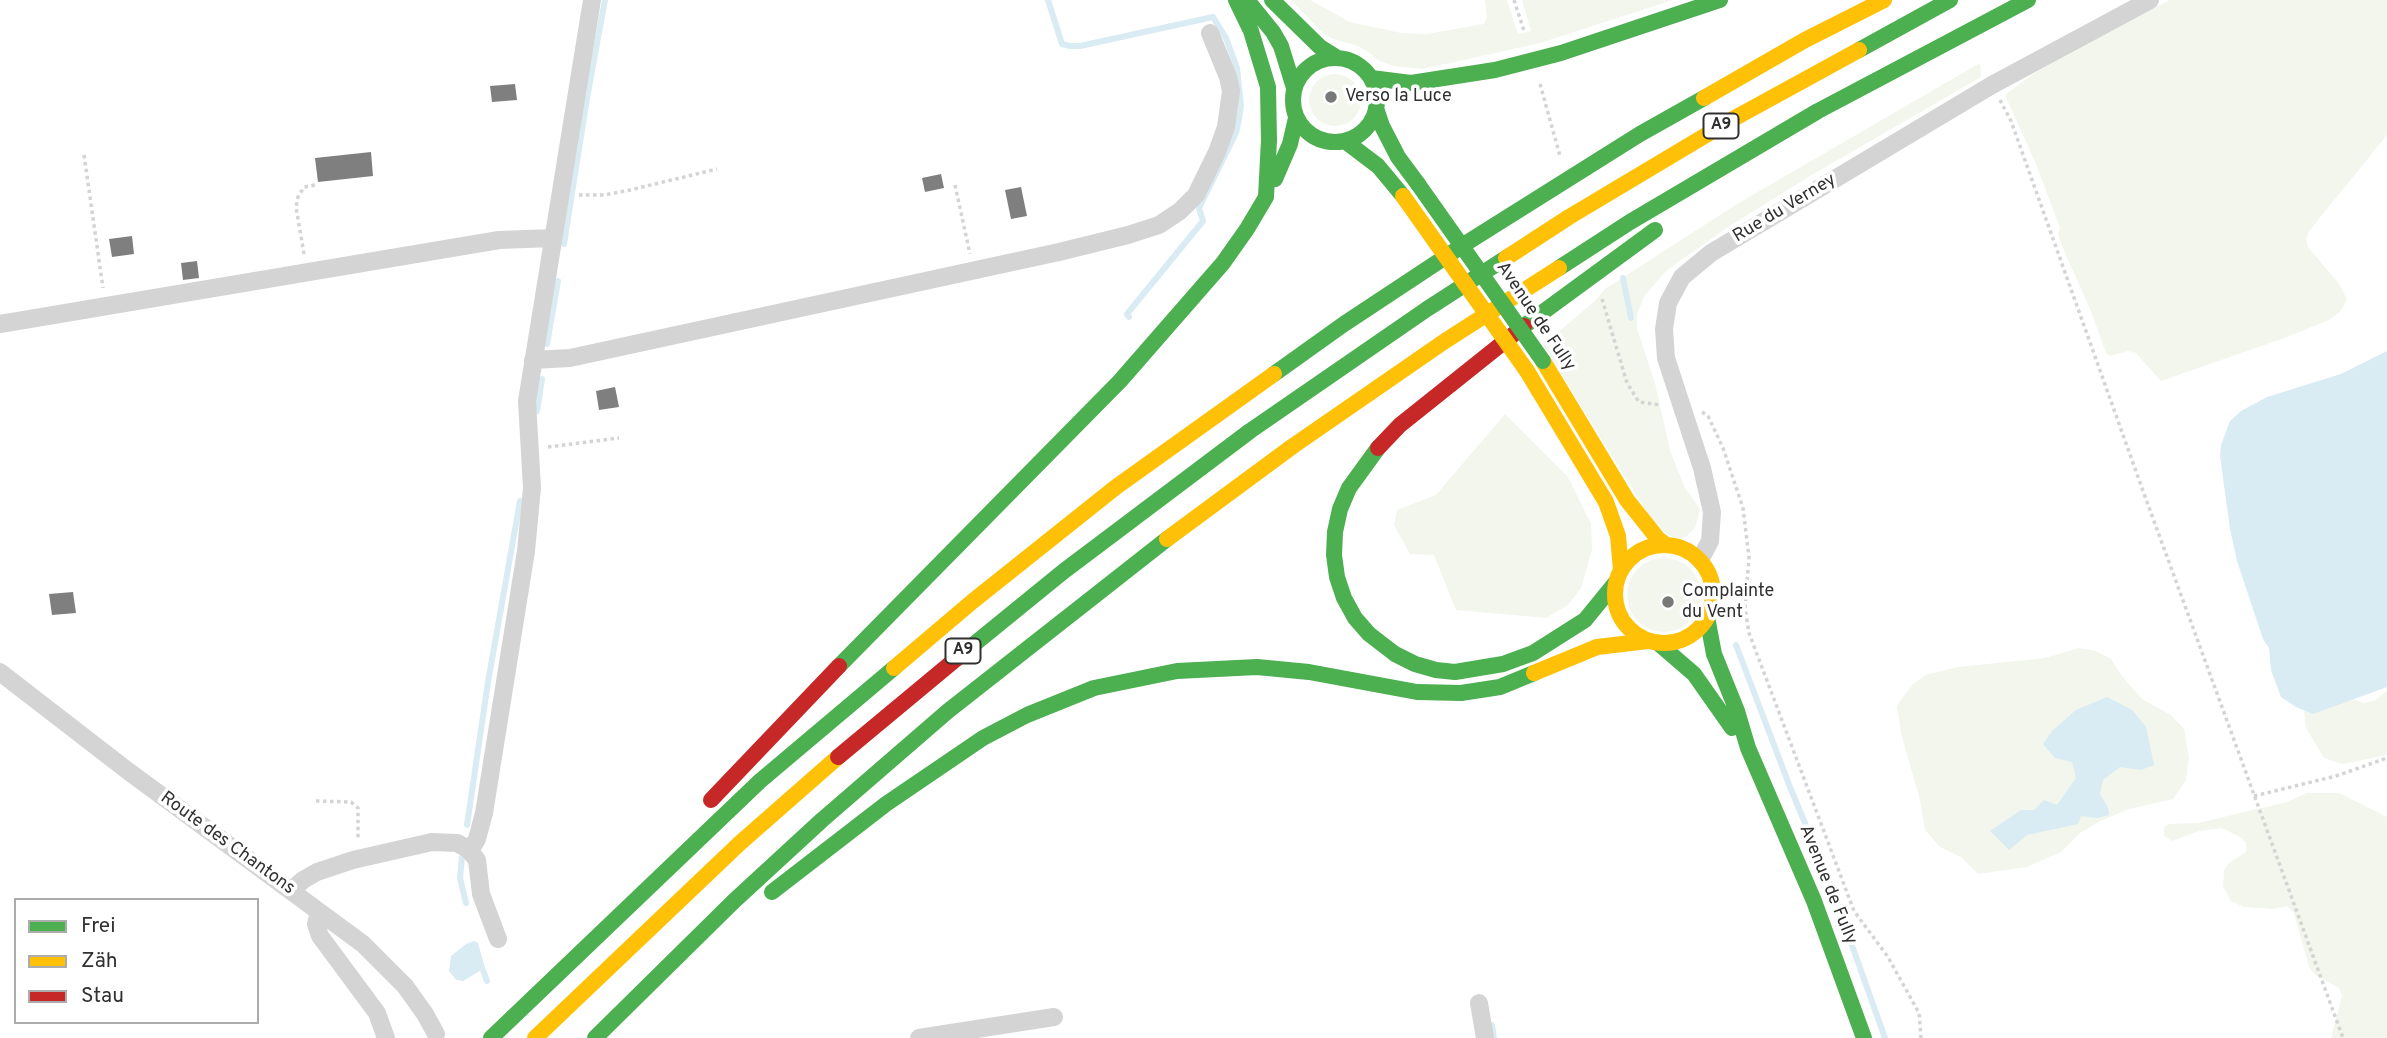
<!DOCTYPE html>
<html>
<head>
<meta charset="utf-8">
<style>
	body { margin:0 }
	#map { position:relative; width:2387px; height:1038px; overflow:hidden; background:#fff; font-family:Overpass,sans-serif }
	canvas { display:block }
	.legend { position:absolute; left:14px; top:898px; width:245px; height:126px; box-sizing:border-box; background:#fff; border:2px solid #acacac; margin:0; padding:9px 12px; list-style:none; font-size:21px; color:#303030 }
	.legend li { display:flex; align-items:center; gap:14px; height:35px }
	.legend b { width:35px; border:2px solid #acacac }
</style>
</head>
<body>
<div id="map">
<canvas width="2387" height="1038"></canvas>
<ul class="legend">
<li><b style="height:9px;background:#4caf50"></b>Frei</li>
<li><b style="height:9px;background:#ffc107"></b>Zäh</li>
<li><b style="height:9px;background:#c62828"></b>Stau</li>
</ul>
</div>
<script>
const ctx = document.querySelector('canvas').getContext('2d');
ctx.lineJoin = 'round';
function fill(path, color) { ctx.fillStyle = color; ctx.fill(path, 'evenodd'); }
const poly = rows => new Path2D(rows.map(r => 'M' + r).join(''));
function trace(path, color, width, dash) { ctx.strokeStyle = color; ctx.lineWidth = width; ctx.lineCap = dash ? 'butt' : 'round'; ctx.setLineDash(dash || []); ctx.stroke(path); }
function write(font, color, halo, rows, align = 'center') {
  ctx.font = font + ' Overpass,sans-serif'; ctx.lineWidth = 7; ctx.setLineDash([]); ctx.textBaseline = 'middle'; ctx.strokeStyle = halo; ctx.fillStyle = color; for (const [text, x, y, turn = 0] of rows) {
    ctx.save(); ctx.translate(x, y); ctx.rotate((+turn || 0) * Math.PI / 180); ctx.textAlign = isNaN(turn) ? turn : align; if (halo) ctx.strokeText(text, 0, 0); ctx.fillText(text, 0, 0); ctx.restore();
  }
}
fill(poly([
	[1291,0,1310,0,1350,22,1401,33,1427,34,1484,24,1487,17,1485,0,1507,0,1518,34,1531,31,1522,0,1673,0,1540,43,1423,69,1394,66,1377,60,1370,53,1358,46,1333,39,1323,33],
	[2170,0,2387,0,2387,135,2309,231,2306,239,2308,247,2339,284,2347,299,2340,312,2329,320,2287,337,2161,381,2136,353,2128,351,2110,356,2106,353,2091,311,2062,246,2058,234,2060,228,2036,164,2005,95,2032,75,2096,37],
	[1980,63,1981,77,1810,176,1728,227,1667,270,1645,295,1637,314,1637,328,1656,387,1670,451,1685,488,1700,509,1695,528,1687,536,1680,539,1673,537,1656,527,1543,345,1595,301,1605,289,1737,204],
	'1309 100a26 26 0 1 1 52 0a26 26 0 1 1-52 0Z',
	[1505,414,1568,477,1591,524,1592,550,1581,588,1568,605,1546,618,1456,610,1434,555,1410,554,1394,525,1397,510,1436,495],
	'1627 595a37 37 0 1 1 74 0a37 37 0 1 1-74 0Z',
	[2079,648,2096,651,2111,659,2121,675,2142,699,2171,715,2184,729,2189,757,2186,780,2173,799,2129,809,2100,821,2080,833,2061,852,2027,867,1978,874,1961,857,1940,847,1925,830,1920,800,1901,733,1897,706,1912,685,1926,675,1958,667,2045,658],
	[2387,691,2387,755,2343,764,2324,758,2306,728,2304,711,2309,702,2348,697,2364,703,2374,701],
	[2307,793,2339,793,2387,817,2387,1038,2331,1038,2342,996,2339,988,2315,975,2309,967,2294,913,2287,906,2272,909,2244,907,2231,901,2223,886,2224,870,2229,863,2246,852,2246,843,2240,837,2222,828,2199,831,2172,841,2164,836,2164,827,2170,824,2198,823,2287,802]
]), '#f2f6ec');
fill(poly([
	[2387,351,2387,687,2313,714,2296,707,2281,697,2271,670,2269,648,2263,639,2237,561,2230,529,2220,456,2221,445,2230,421,2241,411,2267,397,2341,374],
	[2107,697,2132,710,2146,727,2154,765,2141,770,2120,767,2103,780,2100,794,2108,808,2109,815,2097,818,2081,816,2078,824,2027,835,2009,850,1990,831,2021,810,2034,810,2044,800,2057,805,2076,778,2072,762,2055,758,2043,744,2053,730,2076,710],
	[474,941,478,943,485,968,463,981,456,980,449,971,451,956,466,944]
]), '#d9ebf3');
trace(poly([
	[1048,0,1062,44,1070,46,1080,46,1213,17,1226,38,1237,68,1241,106,1239,119,1236,133,1199,208,1203,221,1127,314,1129,317],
	[564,244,587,98,605,0],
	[1623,278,1631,318],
	[547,344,558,281],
	[537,411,542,379],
	[1736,645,1790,787,1829,881,1885,1038],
	[467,825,488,682,520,501],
	[462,857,460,878,466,903],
	[483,970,487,981],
	[1492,1025,1494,1038]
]), '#d9ebf3', 6);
fill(poly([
	[515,84,517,100,492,102,490,86],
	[371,152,373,176,318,182,315,158],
	[941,174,944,188,925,192,922,178],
	[1021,187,1027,216,1011,219,1005,190],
	[132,236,134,254,112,257,109,239],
	[197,261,199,278,183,280,181,263],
	[615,387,619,407,599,410,596,391],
	[73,592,76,613,52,615,49,594]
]), '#7f7f7f');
trace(poly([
	[1514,0,1524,31],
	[1540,84,1560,156],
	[2000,100,2011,121,2143,491,2343,1038],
	[84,155,103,288],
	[955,185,970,254],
	[579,195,604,195,630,190,717,169],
	[304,254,296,207,298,197,304,187,315,185],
	[1602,299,1627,383,1639,402,1661,405],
	[1702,412,1708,416,1723,448,1743,508,1749,557,1745,608,1749,633,1854,911,1888,957,1919,1013,1921,1038],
	[548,447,619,438],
	[2254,796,2336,776,2387,758],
	[316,801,351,802,355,805,358,808,358,840]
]), '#d4d4d4', 3.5, [3.5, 3.5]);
trace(poly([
	[0,324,499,240,553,238],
	[533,360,570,358,1059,252,1128,235,1159,225,1180,211,1196,195,1217,152,1226,127,1231,91,1228,77,1210,33],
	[1700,560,1710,541,1712,512,1702,468,1666,358,1664,329,1668,303,1682,277,1711,253,1992,85,2150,0],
	[0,672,128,771,363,944,405,986,425,1014,436,1034],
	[470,851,477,839,484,813,526,551,532,488,527,401,592,0],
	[291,891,303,880,317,872,353,860,432,842,457,843,468,849,477,860,481,894,498,939],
	[319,912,316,924,320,936,377,1013,386,1038],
	[1479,1003,1485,1038],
	[919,1038,1054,1017]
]), '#d4d4d4', 18);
trace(poly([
	[1247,0,1273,32,1281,46,1294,88],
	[1272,0,1320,47,1336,57],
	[1859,50,1950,0],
	'1293 100a42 42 0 1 1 84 0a42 42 0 1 1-84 0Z',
	[1371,78,1411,83,1495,70,1561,53,1720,0],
	[1376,108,1382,126,1398,157,1418,184],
	[1345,141,1378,166,1403,196],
	[1275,179,1290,144,1296,118],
	[1559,268,1630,222,1818,111,2028,0],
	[1524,326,1655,230],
	[1274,374,1344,324,1468,242,1640,134,1704,98],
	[1378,448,1349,488,1340,509,1335,532,1334,555,1337,577,1344,598,1355,618,1369,634,1395,654,1415,664,1436,670,1455,672,1503,664,1533,653,1585,620,1616,582],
	[1707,617,1714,654,1737,711,1748,748,1814,901,1864,1038],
	[1658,643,1694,674,1732,728],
	[962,654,1064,571,1250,431,1427,309,1506,258],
	[839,666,1120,381,1223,263,1247,229,1266,197,1269,140,1268,87,1251,31,1236,0],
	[772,892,886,804,983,738,1027,715,1094,688,1177,671,1257,667,1309,672,1417,692,1461,693,1500,687,1534,673],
	[491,1038,760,781,894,668],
	[595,1038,734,901,822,820,948,711,1167,539]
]), '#4caf50', 16);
trace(poly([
	[1704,98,1805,40,1884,0],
	[1506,258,1569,217,1733,119,1859,50],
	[1543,361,1627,500,1658,539,1666,545],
	[1527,371,1606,502,1618,536,1621,570],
	[1167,539,1293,446,1445,341,1559,268],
	'1615 594a49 49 0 1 1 98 0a49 49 0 1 1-98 0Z',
	[894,668,973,601,1116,487,1274,374],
	[1534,673,1597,647,1648,641],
	[535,1038,740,843,838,757]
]), '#ffc107', 16);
trace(poly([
	[1378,448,1400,425,1524,326],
	[838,757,962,654],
	[711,800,839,666]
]), '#c62828', 16);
trace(poly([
	[1418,184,1543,361]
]), '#4caf50', 16);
trace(poly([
	[1403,196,1527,371]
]), '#ffc107', 16);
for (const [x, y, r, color] of [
	[1331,97,7,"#787878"],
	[1668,602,7,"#787878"]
]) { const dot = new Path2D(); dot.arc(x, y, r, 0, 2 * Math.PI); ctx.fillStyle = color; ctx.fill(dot); trace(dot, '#fff', 2.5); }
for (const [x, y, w] of [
	[1721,126,35],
	[963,651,35]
]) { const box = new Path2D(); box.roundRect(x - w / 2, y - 12.5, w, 25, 5); ctx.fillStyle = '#fff'; ctx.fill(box); trace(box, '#303030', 2); }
write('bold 16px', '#303030', null, [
	["A9",1721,126],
	["A9",963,651]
]);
write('18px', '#303030', '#fff', [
	["Verso la Luce",1345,97],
	["Complainte",1682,592],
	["du Vent",1682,613]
], 'left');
write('18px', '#303030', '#fff', [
	["Rue du Verney",1785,209,-31],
	["Avenue de Fully",1535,317,56],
	["Route des Chantons",227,844,36],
	["Avenue de Fully",1827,885,68]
]);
</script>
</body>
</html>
